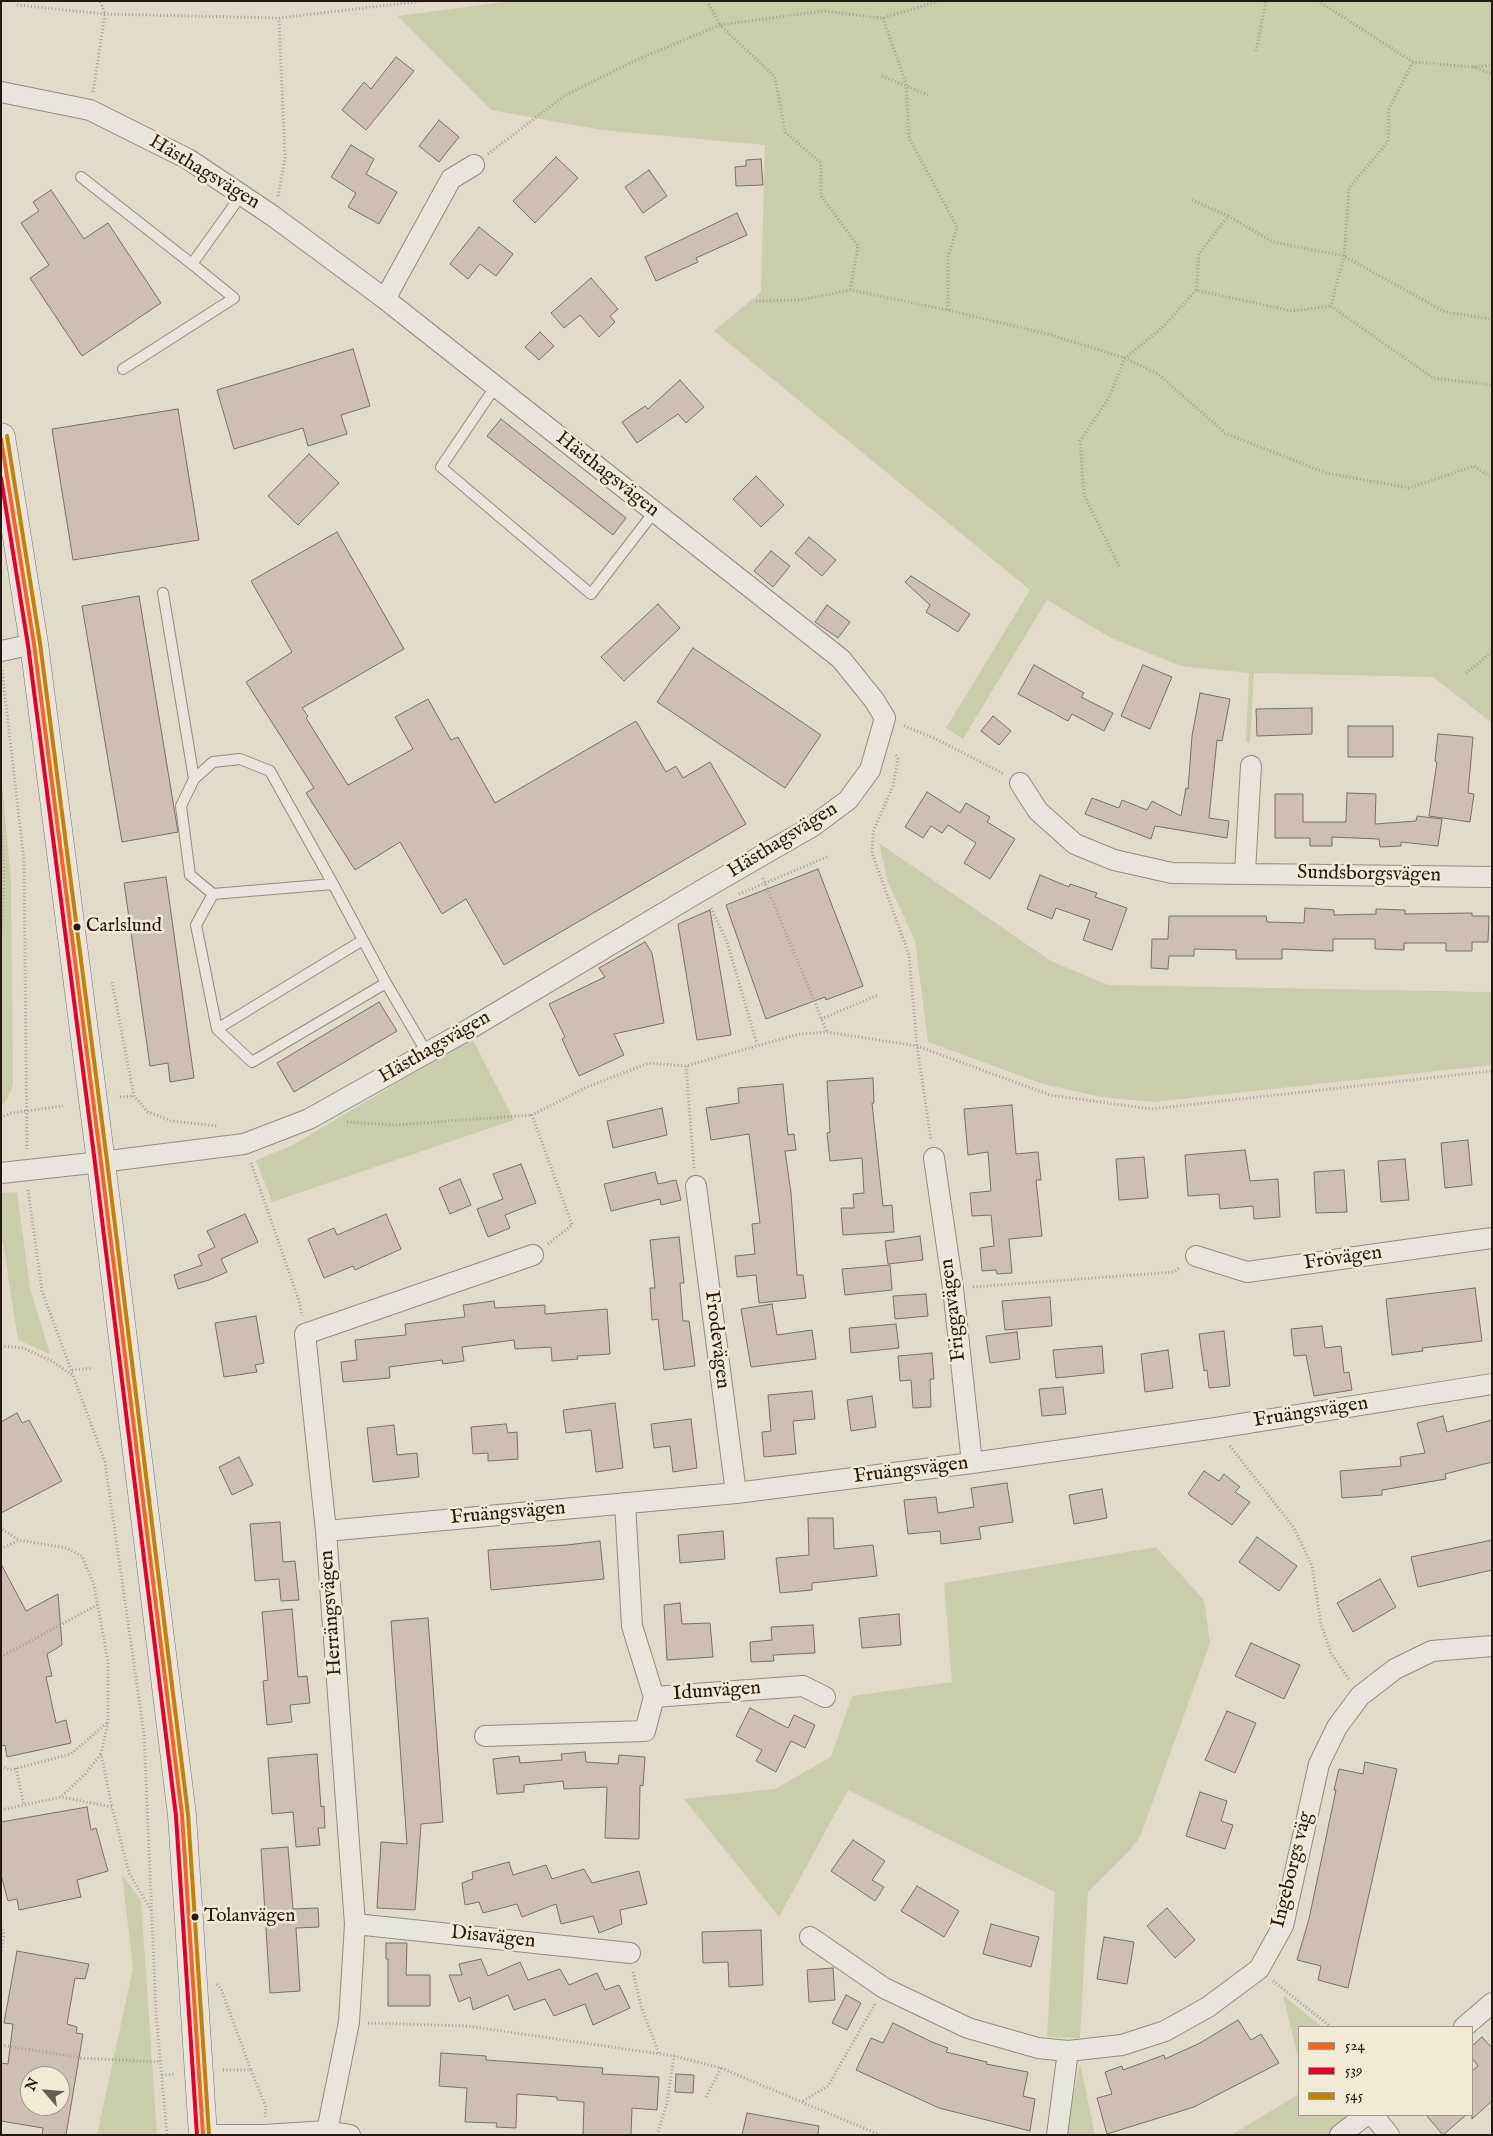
<!DOCTYPE html>
<html>
<head>
<meta charset="utf-8">
<style>
	body { margin:0 }
	#map { position:relative; width:1493px; height:2136px; overflow:hidden; background:#e2dbca; font-family:"IM FELL English",serif }
	canvas { display:block }
	.frame { position:absolute; inset:0; border:2px solid #261813; pointer-events:none }
	.legend { position:absolute; left:1298px; top:2026px; width:175px; height:90px; box-sizing:border-box; background:#f3ead6; border:1px solid #a19688; margin:0; padding:6px 9px; list-style:none; font-size:15px; color:#261813 }
	.legend li { display:flex; align-items:center; gap:10px; height:25px }
	.legend b { width:25px; border:1px solid #a19688 }
	.north { position:absolute; left:20px; top:2066px; width:50px; height:50px; box-sizing:border-box; background:#f3ead6; border:1px solid #a19688; border-radius:50%; rotate:297deg; font-size:14px; font-weight:700; line-height:20px; text-align:center; color:#261813 }
	.north::after { content:''; display:block; margin:auto; width:18px; height:22px; background:#685c53; clip-path:polygon(50% 0,100% 100%,50% 72%,0 100%) }
</style>
</head>
<body>
<div id="map">
<canvas width="1493" height="2136"></canvas>
<div class="frame"></div>
<ul class="legend">
<li><b style="height:6px;background:#f26522"></b>524</li>
<li><b style="height:6px;background:#e4002b"></b>539</li>
<li><b style="height:6px;background:#c38205"></b>545</li>
</ul>
<div class="north">N</div>
</div>
<script>
const ctx = document.querySelector('canvas').getContext('2d');
ctx.lineJoin = 'round';
function fill(path, color) { ctx.fillStyle = color; ctx.fill(path, 'evenodd'); }
const poly = rows => new Path2D(rows.map(r => 'M' + r).join(''));
function trace(path, color, width, dash) { ctx.strokeStyle = color; ctx.lineWidth = width; ctx.lineCap = dash ? 'butt' : 'round'; ctx.setLineDash(dash || []); ctx.stroke(path); }
function write(font, color, halo, rows, align = 'center') {
  ctx.font = font + ' "IM FELL English",serif'; ctx.lineWidth = 5; ctx.setLineDash([]); ctx.textBaseline = 'middle'; ctx.strokeStyle = halo; ctx.fillStyle = color; for (const [text, x, y, turn = 0] of rows) {
    ctx.save(); ctx.translate(x, y); ctx.rotate((+turn || 0) * Math.PI / 180); ctx.textAlign = isNaN(turn) ? turn : align; if (halo) ctx.strokeText(text, 0, 0); ctx.fillText(text, 0, 0); ctx.restore();
  }
}
fill(poly([
	[511,1,1492,1,1492,723,1433,677,1254,673,1250,743,1246,742,1249,673,1181,666,1111,638,1047,600,963,739,946,728,1030,590,714,331,761,292,765,145,602,130,491,110,398,16],
	[1,774,11,881,13,1085,5,1103,1,1105],
	[879,843,1051,961,1108,985,1492,992,1492,1065,1153,1102,1101,1097,1043,1084,928,1042,915,940,888,883],
	[472,1038,514,1120,272,1202,256,1160,293,1145],
	[17,1192,30,1288,50,1354,18,1340,3,1244,1,1244,1,1193],
	[1156,1547,1204,1600,1210,1643,1140,1837,1131,1849,1088,1892,1080,2038,1047,2037,1055,1892,848,1790,779,1917,684,1799,775,1789,831,1757,852,1696,952,1682,944,1583],
	[122,1875,141,1900,157,2135,97,2135,133,1968],
	[1283,1995,1322,2027,1299,2027,1299,2062],
	[1080,2063,1095,2135,1065,2135],
	[1299,2094,1299,2115,1354,2115,1330,2135,1231,2135]
]), '#cacdac');
const building = poly([
	[396,57,414,71,366,130,342,110,364,82,371,89,396,57],
	[439,120,459,137,439,162,419,146,439,120],
	[351,145,374,159,366,174,397,192,379,224,348,207,356,193,331,177,351,145],
	[556,157,578,178,535,223,513,201,556,157],
	[761,159,763,185,736,186,735,167,746,166,746,160,761,159],
	[649,170,667,196,643,213,625,187,649,170],
	[51,190,84,239,108,223,161,303,82,356,30,278,49,265,21,223,39,211,33,202,51,190],
	[737,213,747,235,696,258,698,262,656,281,645,257,737,213],
	[479,227,513,254,496,276,480,264,468,279,450,264,479,227],
	[591,278,618,309,610,316,615,322,599,337,580,315,564,328,551,313,591,278],
	[540,332,554,346,539,360,525,347,540,332],
	[353,349,370,406,341,415,347,434,308,446,303,428,234,449,217,390,353,349],
	[680,380,704,407,686,423,678,414,637,443,622,422,645,406,648,409,680,380],
	[178,409,199,540,73,560,52,429,178,409],
	[501,419,626,518,613,535,487,436,501,419],
	[309,454,339,483,298,525,268,496,309,454],
	[756,476,784,505,761,527,733,499,756,476],
	[337,532,404,649,302,708,308,716,306,718,348,785,413,749,395,717,428,699,451,740,458,737,495,803,636,721,666,772,676,766,683,778,710,762,746,824,504,965,466,899,442,914,400,842,355,870,306,793,314,788,246,682,292,652,251,581,337,532],
	[809,537,836,560,822,576,795,553,809,537],
	[771,551,790,566,773,587,754,571,771,551],
	[911,576,970,614,958,632,926,612,930,605,905,582,911,576],
	[139,596,178,832,122,842,82,606,139,596],
	[658,604,680,628,624,681,601,657,658,604],
	[827,605,850,622,838,638,815,622,827,605],
	[693,648,821,735,785,788,657,702,693,648],
	[1034,665,1084,693,1081,697,1113,713,1104,731,1072,714,1068,721,1018,694,1034,665],
	[1143,665,1172,677,1150,729,1121,716,1143,665],
	[1200,693,1230,699,1222,741,1217,740,1209,818,1229,821,1227,838,1155,826,1151,839,1085,814,1092,798,1119,808,1122,800,1147,810,1152,801,1181,816,1186,788,1188,789,1192,736,1200,693],
	[1312,708,1312,734,1257,736,1256,709,1312,708],
	[993,716,1011,731,999,745,981,731,993,716],
	[1348,726,1393,726,1393,757,1348,757,1348,726],
	[1438,734,1473,737,1468,793,1474,794,1470,822,1429,816,1437,762,1435,761,1438,734],
	[927,792,960,813,966,803,990,817,987,822,1015,839,990,879,964,863,976,843,948,825,942,833,931,826,923,838,905,827,927,792],
	[1347,793,1376,794,1375,824,1416,821,1417,816,1442,819,1438,846,1401,842,1401,846,1380,847,1379,839,1332,837,1332,846,1310,846,1310,838,1275,838,1275,794,1303,794,1303,822,1346,822,1347,793],
	[818,869,863,986,826,1000,825,997,766,1019,726,905,818,869],
	[1040,875,1069,887,1070,884,1097,893,1095,897,1127,908,1112,950,1083,940,1090,920,1056,908,1052,919,1027,909,1040,875],
	[166,877,194,1078,170,1082,168,1063,150,1066,124,883,166,877],
	[1305,908,1334,910,1334,915,1376,914,1376,909,1405,910,1405,914,1472,913,1472,916,1489,916,1488,942,1472,942,1472,951,1446,951,1446,943,1404,943,1404,950,1375,949,1375,939,1333,939,1333,951,1282,949,1282,959,1236,959,1236,950,1194,949,1194,956,1169,956,1168,969,1151,968,1152,939,1168,939,1169,916,1266,916,1267,922,1304,923,1305,908],
	[710,910,731,1035,697,1040,678,924,710,910],
	[645,942,652,953,664,1023,614,1034,624,1055,579,1076,562,1039,565,1037,549,1004,605,977,599,968,645,942],
	[379,1002,397,1031,294,1092,277,1063,379,1002],
	[873,1078,874,1103,872,1103,883,1206,892,1205,894,1232,843,1235,841,1208,854,1208,853,1194,864,1193,862,1158,830,1161,827,1133,830,1132,827,1081,873,1078],
	[783,1084,788,1135,794,1134,796,1150,785,1151,791,1193,797,1275,803,1275,806,1298,759,1303,756,1275,737,1277,735,1256,755,1254,752,1224,760,1223,749,1134,711,1140,706,1108,739,1103,738,1088,783,1084],
	[1012,1105,1016,1154,1038,1152,1041,1180,1036,1180,1042,1236,1009,1239,1012,1273,997,1274,996,1270,982,1271,980,1248,994,1246,991,1215,972,1216,970,1193,991,1191,988,1152,968,1155,964,1109,1012,1105],
	[662,1108,667,1135,613,1148,607,1121,662,1108],
	[1468,1140,1472,1185,1445,1188,1441,1143,1468,1140],
	[1245,1150,1250,1181,1278,1179,1280,1217,1254,1219,1253,1206,1220,1209,1219,1194,1188,1196,1185,1155,1245,1150],
	[1144,1157,1148,1198,1119,1200,1116,1159,1144,1157],
	[1405,1159,1409,1200,1381,1202,1378,1161,1405,1159],
	[521,1164,536,1203,505,1215,510,1228,488,1237,477,1209,503,1199,493,1174,521,1164],
	[1344,1170,1347,1212,1316,1213,1314,1172,1344,1170],
	[655,1172,658,1184,676,1180,681,1200,661,1205,660,1199,611,1211,604,1184,655,1172],
	[460,1179,471,1205,450,1214,439,1188,460,1179],
	[245,1214,258,1242,221,1259,227,1272,209,1280,178,1289,174,1275,202,1265,198,1255,215,1247,207,1231,245,1214],
	[386,1214,401,1249,355,1270,353,1266,324,1278,308,1239,334,1228,337,1235,386,1214],
	[920,1236,923,1260,888,1264,885,1241,920,1236],
	[679,1237,684,1283,680,1283,683,1321,689,1321,695,1366,664,1370,658,1319,652,1320,650,1288,655,1288,650,1240,679,1237],
	[890,1265,892,1290,845,1295,842,1269,890,1265],
	[1475,1288,1482,1341,1422,1348,1423,1351,1392,1355,1386,1299,1475,1288],
	[926,1294,928,1316,895,1319,893,1296,926,1294],
	[1050,1297,1052,1326,1005,1330,1002,1301,1050,1297],
	[494,1301,495,1308,545,1305,545,1314,607,1309,610,1354,577,1356,578,1359,552,1361,551,1347,515,1349,514,1340,462,1347,464,1361,443,1364,442,1360,389,1367,390,1378,343,1382,341,1362,357,1360,355,1340,406,1335,405,1324,465,1317,463,1305,494,1301],
	[772,1304,777,1335,812,1330,816,1359,751,1367,741,1309,772,1304],
	[256,1316,264,1363,255,1365,257,1372,224,1377,215,1323,256,1316],
	[896,1324,899,1348,851,1353,849,1328,896,1324],
	[1322,1326,1325,1348,1341,1346,1344,1373,1349,1372,1352,1390,1314,1396,1306,1355,1294,1356,1291,1329,1322,1326],
	[1224,1331,1230,1386,1209,1388,1207,1370,1204,1371,1199,1334,1224,1331],
	[1017,1332,1020,1359,990,1363,986,1336,1017,1332],
	[1102,1346,1104,1373,1056,1378,1053,1350,1102,1346],
	[1168,1350,1173,1388,1145,1392,1141,1354,1168,1350],
	[932,1353,934,1379,930,1379,931,1407,913,1408,911,1380,900,1381,898,1356,932,1353],
	[1063,1387,1066,1414,1042,1416,1039,1389,1063,1387],
	[812,1391,815,1419,793,1421,796,1454,764,1457,762,1432,771,1431,768,1395,812,1391],
	[872,1396,876,1427,851,1431,847,1400,872,1396],
	[615,1403,623,1468,596,1472,591,1430,566,1433,563,1410,615,1403],
	[17,1413,22,1423,29,1420,62,1481,1,1513,1,1422,17,1413],
	[1443,1416,1447,1432,1492,1420,1492,1462,1445,1474,1446,1479,1382,1490,1382,1495,1342,1498,1340,1471,1401,1466,1400,1457,1425,1453,1417,1423,1443,1416],
	[691,1419,697,1468,673,1472,670,1446,654,1448,651,1424,691,1419],
	[506,1424,508,1433,517,1432,518,1459,488,1461,488,1453,473,1454,471,1427,506,1424],
	[394,1425,397,1455,417,1453,419,1477,373,1482,367,1428,394,1425],
	[239,1457,253,1485,232,1495,219,1467,239,1457],
	[1204,1471,1219,1481,1224,1474,1240,1487,1235,1492,1250,1502,1232,1525,1188,1494,1204,1471],
	[1007,1483,1013,1522,979,1527,981,1539,941,1544,940,1531,908,1534,904,1500,936,1497,938,1513,974,1507,971,1488,1007,1483],
	[1102,1489,1107,1518,1074,1524,1069,1495,1102,1489],
	[808,1518,833,1518,834,1549,873,1545,877,1576,812,1583,812,1590,780,1593,776,1558,809,1555,808,1518],
	[280,1522,283,1562,295,1561,299,1600,281,1601,279,1579,255,1581,250,1524,280,1522],
	[723,1531,725,1559,680,1563,678,1535,723,1531],
	[1257,1537,1297,1566,1279,1591,1239,1562,1257,1537],
	[1492,1540,1492,1570,1418,1587,1411,1557,1492,1540],
	[600,1541,604,1579,491,1590,488,1550,567,1545,600,1541],
	[1,1564,26,1611,58,1594,62,1645,47,1654,52,1676,46,1677,56,1723,66,1720,71,1743,7,1757,5,1745,1,1746,1,1564],
	[1380,1579,1396,1607,1353,1632,1337,1603,1380,1579],
	[680,1603,682,1624,710,1623,713,1657,667,1660,664,1605,680,1603],
	[292,1609,298,1677,307,1676,310,1703,290,1705,292,1722,267,1725,263,1681,268,1680,262,1612,292,1609],
	[899,1614,901,1645,862,1648,859,1618,899,1614],
	[428,1618,443,1822,421,1824,415,1910,377,1908,381,1842,407,1844,391,1621,428,1618],
	[813,1625,815,1653,773,1655,774,1661,751,1662,750,1642,772,1640,771,1627,813,1625],
	[1251,1643,1300,1665,1284,1699,1235,1676,1251,1643],
	[750,1708,788,1728,794,1715,815,1725,805,1748,791,1741,776,1772,756,1761,762,1750,736,1736,750,1708],
	[1227,1711,1256,1723,1235,1773,1205,1760,1227,1711],
	[585,1752,586,1762,618,1764,619,1755,645,1757,643,1786,640,1785,639,1839,605,1838,607,1787,564,1789,563,1781,524,1785,524,1792,497,1794,493,1759,519,1756,520,1763,562,1760,561,1754,585,1752],
	[317,1754,321,1807,324,1806,325,1828,318,1828,320,1845,296,1847,293,1812,272,1814,268,1758,317,1754],
	[1365,1762,1397,1769,1348,1988,1318,1980,1321,1966,1297,1960,1309,1919,1336,1790,1334,1790,1339,1769,1363,1774,1365,1762],
	[1200,1792,1227,1801,1221,1821,1233,1825,1225,1849,1186,1836,1200,1792],
	[87,1807,91,1830,96,1828,108,1871,77,1880,81,1897,19,1910,17,1899,8,1901,1,1875,1,1822,87,1807],
	[853,1840,885,1861,872,1880,884,1887,875,1901,831,1871,853,1840],
	[288,1847,293,1909,318,1908,319,1927,296,1928,300,1991,270,1993,261,1849,288,1847],
	[509,1862,513,1875,546,1865,552,1879,584,1869,592,1883,639,1871,647,1904,620,1910,622,1924,599,1933,593,1916,561,1924,556,1904,522,1917,517,1904,483,1913,479,1902,465,1905,462,1883,473,1879,472,1872,509,1862],
	[917,1886,959,1911,944,1937,901,1911,917,1886],
	[1167,1908,1195,1940,1175,1958,1147,1926,1167,1908],
	[991,1924,1039,1937,1031,1967,983,1954,991,1924],
	[761,1930,763,1985,729,1987,728,1962,703,1963,702,1932,761,1930],
	[1104,1937,1134,1942,1127,1984,1097,1979,1104,1937],
	[386,1943,407,1943,406,1975,430,1975,430,2006,388,2006,388,1959,386,1959,386,1943],
	[17,1951,89,1964,85,1979,75,1978,67,2024,77,2027,76,2033,83,2034,66,2135,42,2135,43,2128,1,2121,1,2063,8,2064,13,2024,4,2023,17,1951],
	[30,2076,60,2076,60,2106,30,2106,30,2076],
	[481,1959,488,1976,520,1962,528,1980,560,1969,569,1985,597,1973,605,1990,619,1985,630,2008,593,2025,585,2004,554,2016,545,1999,514,2010,508,1995,473,2010,470,1997,459,2002,449,1975,462,1975,459,1964,481,1959],
	[833,1968,835,2000,809,2002,807,1970,833,1968],
	[846,1995,861,2003,847,2030,832,2023,846,1995],
	[1238,2020,1251,2040,1261,2034,1279,2063,1194,2107,1107,2134,1097,2098,1112,2094,1105,2072,1122,2066,1123,2070,1164,2055,1165,2059,1200,2043,1238,2020],
	[893,2023,932,2042,948,2048,946,2052,987,2062,986,2064,1028,2072,1023,2096,1035,2099,1030,2131,939,2108,856,2070,871,2038,883,2043,893,2023],
	[1482,2037,1492,2048,1492,2101,1472,2119,1472,2071,1478,2066,1472,2058,1472,2046,1482,2037],
	[441,2053,486,2056,486,2060,603,2068,602,2074,659,2077,657,2110,632,2108,631,2135,583,2135,584,2102,557,2100,557,2097,517,2094,516,2128,496,2127,497,2123,465,2122,467,2088,439,2086,441,2053],
	[676,2074,694,2075,693,2093,675,2092,676,2074],
	[747,2113,819,2126,818,2135,742,2135,747,2113],
	[1426,2115,1466,2115,1443,2135,1426,2115]
]);
fill(building, '#cebeb3');
trace(building, '#777169', 1);
const lane = poly([
	[81,177,192,264,242,194],
	[123,369,234,298,192,264],
	[495,387,441,467,591,594,654,512],
	[163,593,194,779],
	[333,884,213,894,190,875,181,806,194,779,213,762,240,759,270,771,333,884,386,983,427,1053],
	[213,894,196,925,217,1029,252,1062,386,983],
	[217,1029,363,940]
]);
const street = poly([
	[1,92,90,110,188,159,273,216,385,299,841,659,874,700,885,718,870,770,848,800,813,826,702,890,471,1028,309,1119,244,1144,101,1162,1,1173],
	[385,299,451,179,474,165],
	[1,651,34,644],
	[1020,783,1038,811,1075,844,1114,860,1172,873,1492,877],
	[1245,872,1251,766],
	[934,1158,953,1288,972,1463],
	[696,1186,736,1493],
	[1196,1256,1247,1272,1492,1238],
	[625,1503,632,1626,654,1697,803,1686,825,1697],
	[326,1531,736,1493,972,1463,1216,1428,1492,1384],
	[485,1736,645,1731,654,1697],
	[355,1924,630,1953],
	[810,1937,884,1988,968,2028,1038,2048,1068,2051,1122,2045,1165,2031,1208,2007,1259,1969,1283,1926,1319,1764,1337,1727,1360,1696,1395,1669,1432,1651,1492,1646],
	[1464,2027,1492,2003],
	[1373,2115,1389,2135],
	[327,2131,349,2022,355,1924,326,1531,305,1334,533,1255],
	[203,2135,264,2135,327,2131,350,2135],
	[1057,2135,1068,2051],
	[1340,2135,1366,2115]
]);
const secondary = poly([
	[1,437,34,644,101,1162,182,1815,203,2135]
]);
trace(lane, '#928c81', 12);
trace(street, '#928c81', 22);
trace(secondary, '#777169', 29);
trace(poly([
	[707,1,720,25,823,11,883,18,939,1],
	[1318,1,1413,62,1473,67,1492,65],
	[17,5,105,14,279,18,423,1],
	[883,18,906,84,909,138,957,227,948,258,948,310],
	[1256,51,1266,1],
	[1413,62,1389,109,1388,142,1349,188,1344,256,1331,306,1433,378,1492,385],
	[1473,67,1492,74],
	[882,76,928,95],
	[93,92,105,14,100,1],
	[488,154,564,96,634,61,720,25,775,77,785,132,821,163,821,196,858,246,850,290],
	[278,196,285,158,279,18],
	[1192,200,1228,216],
	[1196,290,1199,254,1228,216,1273,242,1344,256,1445,312,1492,319],
	[756,301,799,300,850,290,948,310,1051,335,1125,358,1158,374,1225,433,1326,473,1409,488,1474,466,1492,478],
	[1119,566,1084,495,1080,441,1108,399,1125,358,1164,326,1196,290,1292,311,1331,306],
	[2,670,24,861,27,1149],
	[1466,673,1492,652],
	[904,726,934,738,1004,774],
	[896,755,898,759,893,786,873,832,872,853,909,955,917,1046,931,1140],
	[1,832,4,876,1,934],
	[763,878,827,1032],
	[739,894,829,856],
	[711,908,727,942,757,1044],
	[112,982,134,1096,148,1112,172,1121,217,1126],
	[821,1019,878,995],
	[686,1066,694,1168],
	[120,1097,134,1096],
	[1,1118,11,1113,63,1106],
	[347,1122,395,1125,532,1115],
	[251,1163,299,1301,302,1316],
	[28,1190,42,1291,105,1462,144,1734,156,2013,167,2135],
	[548,1244,572,1225,532,1115,587,1087,649,1063,686,1066,799,1034,827,1032,917,1046,1050,1095,1151,1109,1492,1071],
	[973,1287,1174,1272,1180,1267],
	[1,1346,23,1348,52,1361,73,1376],
	[72,1370,93,1368],
	[1230,1446,1294,1528,1312,1566,1321,1624,1331,1653,1350,1681],
	[1,1526,3,1530,19,1540,66,1548,82,1556,94,1585,108,1662,108,1722,101,1754,112,1807],
	[1,1549,19,1540],
	[1,1657,99,1604],
	[1,1766,10,1770,71,1754,108,1722],
	[16,1768,24,1805],
	[62,1796,85,1774,101,1754],
	[1,1810,61,1797,112,1807,129,1873,151,1910],
	[1,1926,4,1935,1,1952],
	[633,1972,641,2006,659,2054],
	[1273,1981,1331,2027],
	[217,1984,221,1989,251,2070],
	[368,2023,467,2026,674,2056,721,2068,880,2135],
	[1,2045,81,2058,161,2062],
	[223,2070,251,2070,266,2107,265,2117],
	[162,2075,175,2074],
	[706,2097,721,2068],
	[803,2101,828,2086,875,2004],
	[657,2135,667,2103,674,2056]
]), '#a4a099', 3, [1, 2.5]);
trace(lane, '#e9e4dc', 10);
trace(street, '#e9e4dc', 20);
trace(secondary, '#e9e4dc', 28);
trace(poly([
	[1,439,34,644,101,1162,182,1815,203,2135]
]), '#f26522', 4);
trace(poly([
	[1,478,28,645,95,1163,176,1816,197,2135]
]), '#e4002b', 4);
trace(poly([
	[7,436,40,643,107,1161,188,1814,209,2135]
]), '#c38205', 4);
for (const [x, y, r, color] of [
	[77,927,4.5,"#261813"],
	[195,1917,4.5,"#261813"]
]) { const dot = new Path2D(); dot.arc(x, y, r, 0, 2 * Math.PI); ctx.fillStyle = color; ctx.fill(dot); trace(dot, '#f3ead6', 2); }
write('19px', '#261813', '#f3ead6', [
	["Carlslund",86,927],
	["Tolanvägen",204,1917]
], 'left');
write('20px', '#261813', '#f3ead6', [
	["Hästhagsvägen",204,173,31],
	["Hästhagsvägen",607,475,38],
	["Hästhagsvägen",783,841,-32],
	["Sundsborgsvägen",1369,875,1],
	["Hästhagsvägen",435,1048,-30],
	["Frövägen",1343,1259,-8],
	["Friggavägen",954,1310,-97],
	["Frodevägen",716,1340,83],
	["Fruängsvägen",1311,1413,-9],
	["Fruängsvägen",911,1471,-7],
	["Fruängsvägen",508,1514,-5],
	["Herrängsvägen",332,1613,-94],
	["Idunvägen",717,1692,-4],
	["Ingeborgs väg",1293,1870,-76],
	["Disavägen",493,1938,6]
]);
</script>
</body>
</html>
